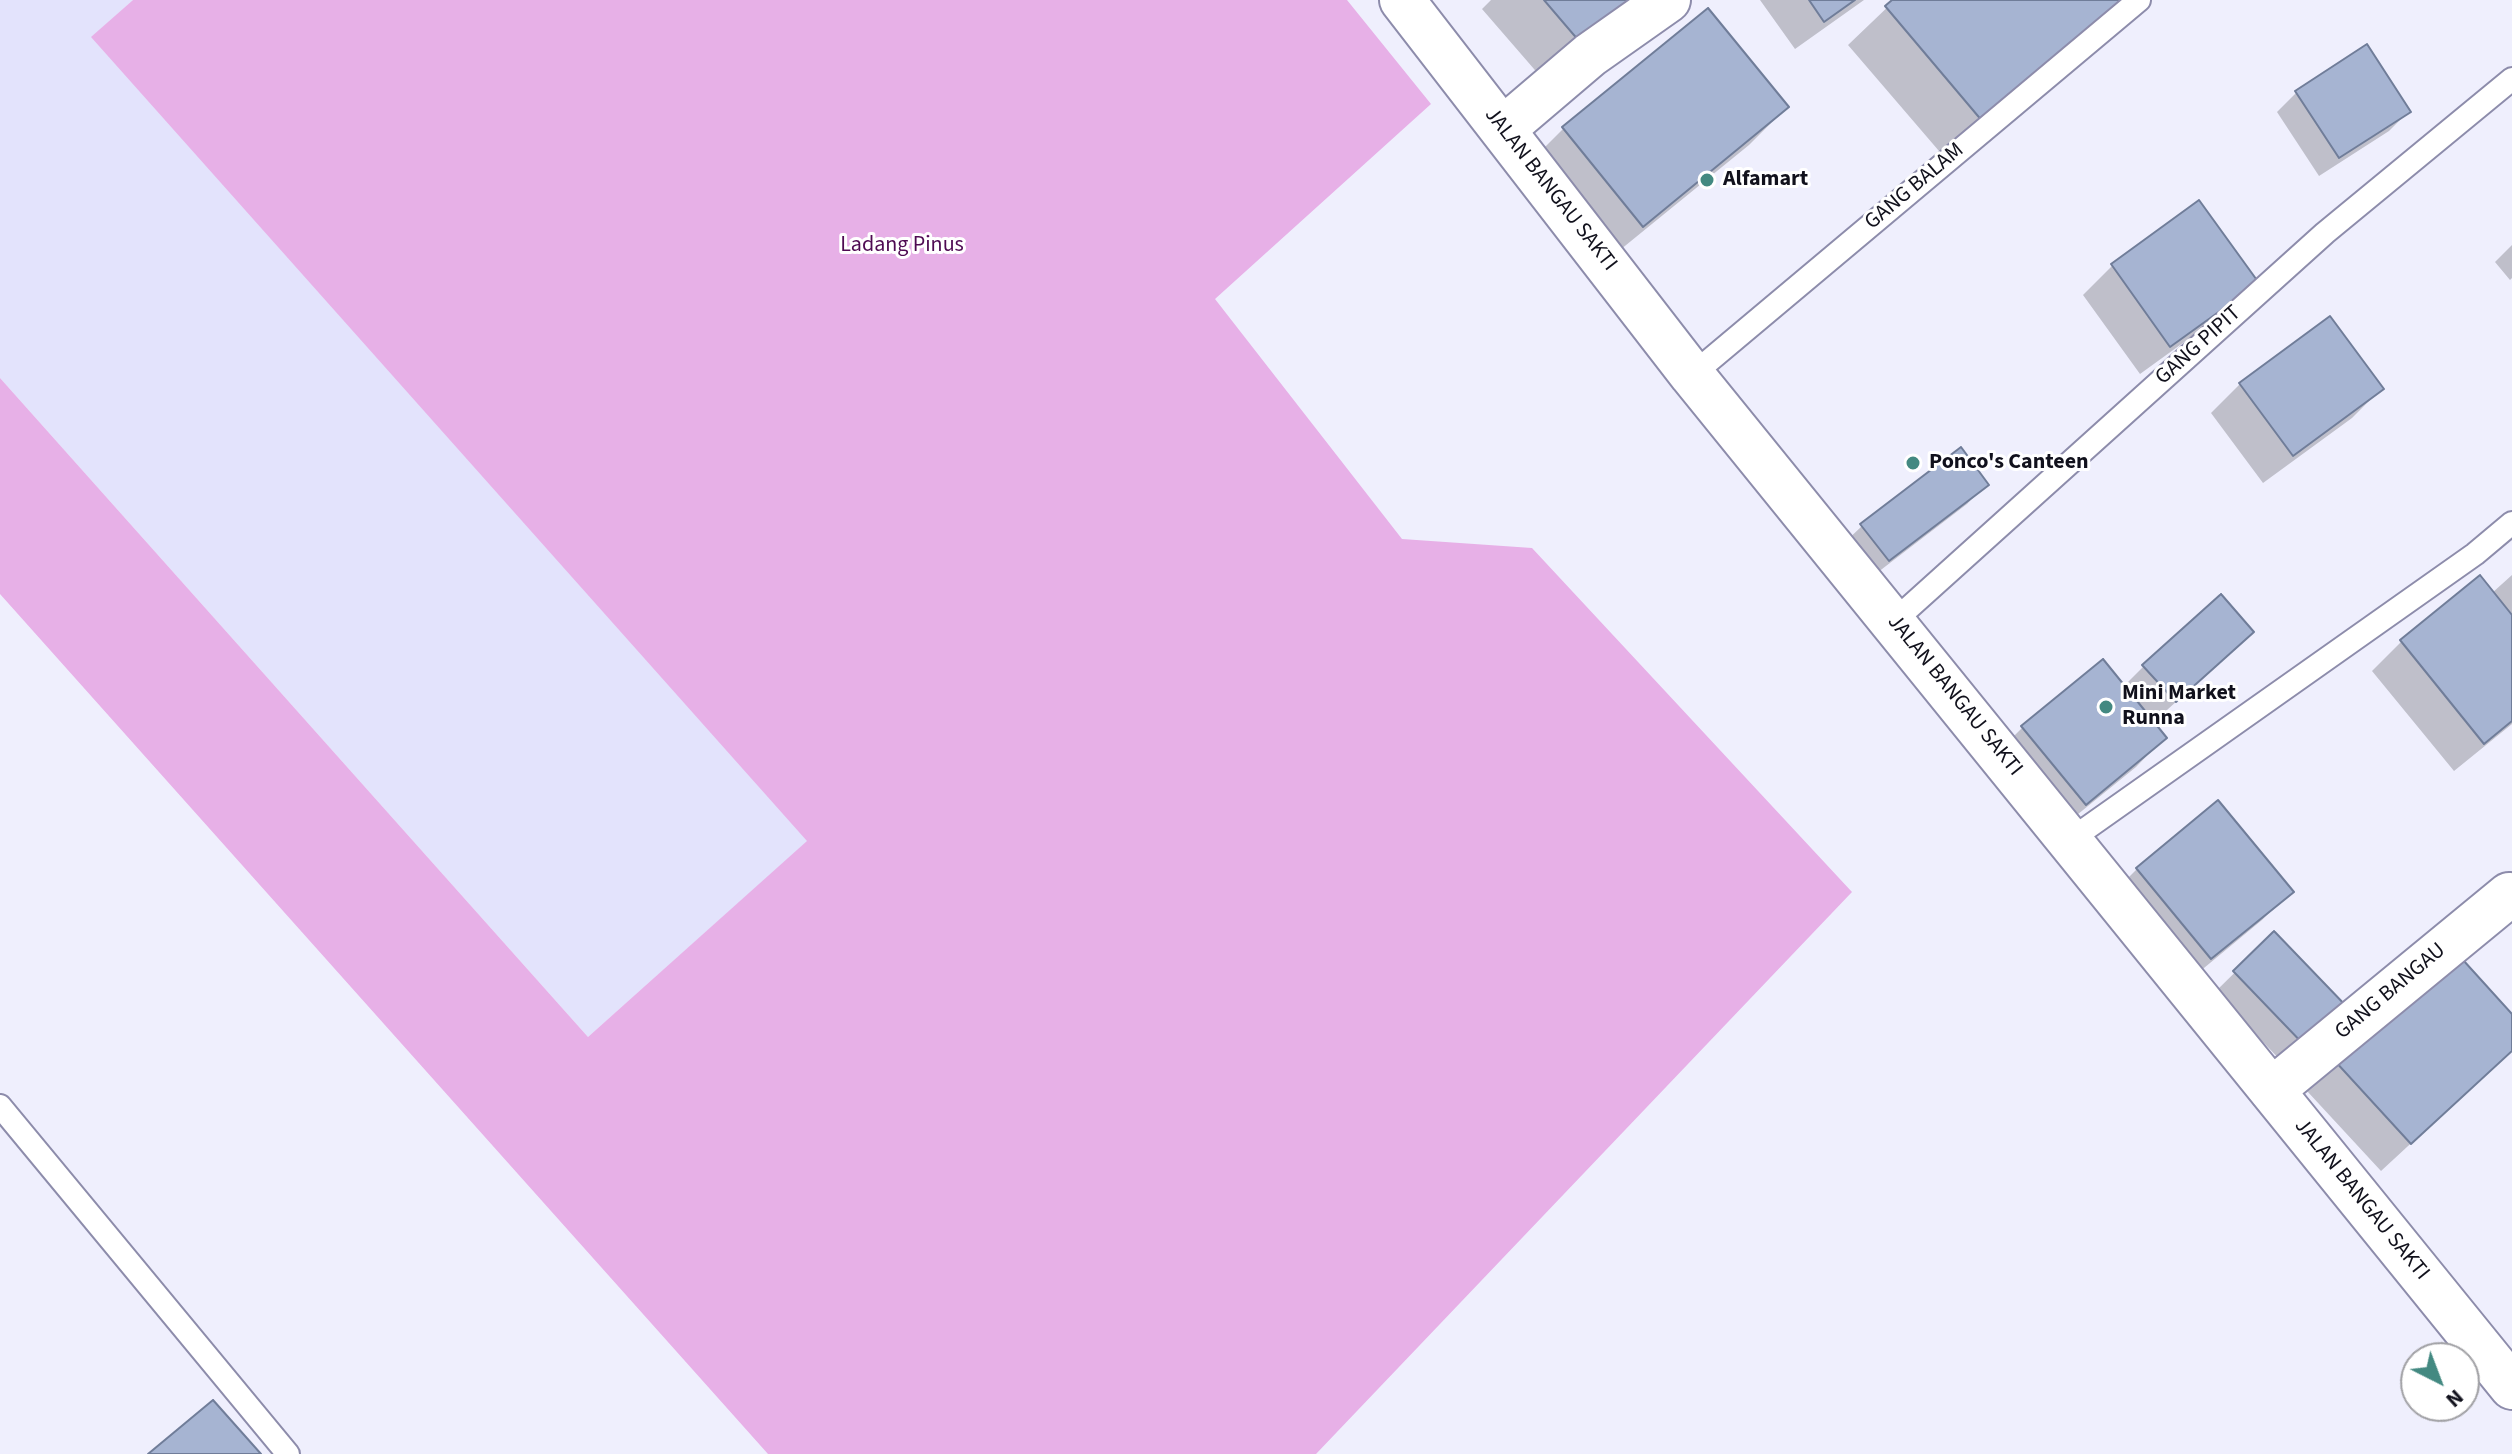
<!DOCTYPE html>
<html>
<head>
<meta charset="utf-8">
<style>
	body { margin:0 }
	#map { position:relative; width:2512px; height:1454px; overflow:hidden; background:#efeffd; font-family:"Source Sans 3",sans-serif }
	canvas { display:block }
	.north { position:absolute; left:2400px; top:1342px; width:80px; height:80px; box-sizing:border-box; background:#fff; border:2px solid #a0a0a4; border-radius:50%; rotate:138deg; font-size:22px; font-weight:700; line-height:32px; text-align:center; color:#11111c }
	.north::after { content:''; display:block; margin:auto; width:28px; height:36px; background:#438981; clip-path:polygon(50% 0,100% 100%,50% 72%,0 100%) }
</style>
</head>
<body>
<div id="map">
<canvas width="2512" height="1454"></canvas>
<div class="north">N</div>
</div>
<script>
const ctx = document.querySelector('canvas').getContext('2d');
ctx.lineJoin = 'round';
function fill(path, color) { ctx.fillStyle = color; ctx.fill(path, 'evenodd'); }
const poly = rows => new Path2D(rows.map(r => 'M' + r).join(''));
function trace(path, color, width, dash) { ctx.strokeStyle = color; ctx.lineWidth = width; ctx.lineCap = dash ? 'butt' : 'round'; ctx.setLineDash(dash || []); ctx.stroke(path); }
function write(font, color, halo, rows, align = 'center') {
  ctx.font = font + ' "Source Sans 3",sans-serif'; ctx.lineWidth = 6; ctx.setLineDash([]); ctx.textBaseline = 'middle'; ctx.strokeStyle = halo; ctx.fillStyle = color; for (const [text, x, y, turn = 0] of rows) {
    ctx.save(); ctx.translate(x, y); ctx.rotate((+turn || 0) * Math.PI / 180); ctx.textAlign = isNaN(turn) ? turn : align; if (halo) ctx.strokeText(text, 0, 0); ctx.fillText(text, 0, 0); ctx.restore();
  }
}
fill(poly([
	[0,0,133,0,92,37,808,841,588,1037,0,378]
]), '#e3e3fc');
fill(poly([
	[133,0,1347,0,1431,104,1215,299,1402,539,1532,548,1852,892,1316,1454,768,1454,0,594,0,378,588,1037,807,841,91,37]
]), '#e7b0e7');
fill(poly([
	[1491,0,1645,0,1547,84,1482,9],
	[1760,0,1864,0,1795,49],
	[1895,0,2130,0,1945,158,1848,45],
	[1708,11,1787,107,1749,145,1604,263,1526,166,1563,129],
	[2296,93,2408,112,2389,131,2319,176,2277,112],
	[2199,203,2256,283,2227,311,2140,374,2083,295,2112,266],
	[2512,245,2512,278,2510,280,2495,262],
	[2240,384,2381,389,2352,418,2263,483,2211,413],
	[1986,484,1967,504,1869,579,1842,545,1862,526],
	[2512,575,2512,724,2454,771,2372,671,2401,642,2480,578,2492,593],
	[2232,651,2156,720,2148,712,2145,714,2164,738,2136,767,2056,832,1994,756,2023,727,2123,687,2144,666],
	[2137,869,2291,891,2262,920,2181,987,2108,898],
	[2274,934,2347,1009,2287,1067,2215,992],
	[2512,1017,2512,1050,2381,1171,2307,1091,2335,1062]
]), '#0003');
const building = poly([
	[1544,0,1642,0,1585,48,1544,0],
	[1809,0,1855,0,1824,22,1809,0],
	[1892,0,2126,0,1983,122,1885,6,1892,0],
	[1708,8,1789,107,1643,227,1562,127,1708,8],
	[2367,44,2411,112,2339,158,2295,91,2367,44],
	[2199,200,2259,283,2170,347,2111,264,2199,200],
	[2330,316,2384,389,2293,456,2239,383,2330,316],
	[1961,447,1989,485,1889,561,1860,524,1961,447],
	[2480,575,2512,615,2512,721,2484,744,2400,640,2480,575],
	[2221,594,2254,632,2176,702,2142,665,2221,594],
	[2103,659,2167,738,2086,805,2021,726,2103,659],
	[2218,800,2294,892,2211,959,2136,868,2218,800],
	[2274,931,2349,1009,2308,1049,2233,971,2274,931],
	[2454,950,2512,1014,2512,1051,2411,1144,2334,1060,2454,950],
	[213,1400,261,1454,148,1454,213,1400]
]);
fill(building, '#a6b4d2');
trace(building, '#707d99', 2);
const service = poly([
	[1692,375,2139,0],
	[1893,622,2325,233,2512,79],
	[2070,840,2475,554,2512,523],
	[0,1106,288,1454]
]);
const minor = poly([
	[1503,129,1590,55,1668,0],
	[2272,1090,2509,895]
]);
const tertiary = poly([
	[1402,0,1692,375,2512,1387]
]);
trace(service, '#8d8cab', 26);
trace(minor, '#8d8cab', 48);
trace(tertiary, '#8d8cab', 48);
trace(service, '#fff', 22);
trace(minor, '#fff', 44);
trace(tertiary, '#fff', 44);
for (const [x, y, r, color] of [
	[1707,180,8,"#438981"],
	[1913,463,8,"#438981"],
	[2106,707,8,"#438981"]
]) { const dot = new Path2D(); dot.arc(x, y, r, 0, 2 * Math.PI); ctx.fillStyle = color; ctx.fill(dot); trace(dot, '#fff', 3); }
write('bold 22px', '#11111c', '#fff', [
	["Alfamart",1723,180],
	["Ponco's Canteen",1929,463],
	["Mini Market",2122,694],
	["Runna",2122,719]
], 'left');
write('22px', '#11111c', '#fff', [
	["GANG BALAM",1915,187,-40],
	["JALAN BANGAU SAKTI",1550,190,52],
	["GANG PIPIT",2199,346,-42],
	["JALAN BANGAU SAKTI",1954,696,51],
	["GANG BANGAU",2391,992,-40],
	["JALAN BANGAU SAKTI",2361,1200,51]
]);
write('22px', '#4e0a52', '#fff', [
	["Ladang Pinus",902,246]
]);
</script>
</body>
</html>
